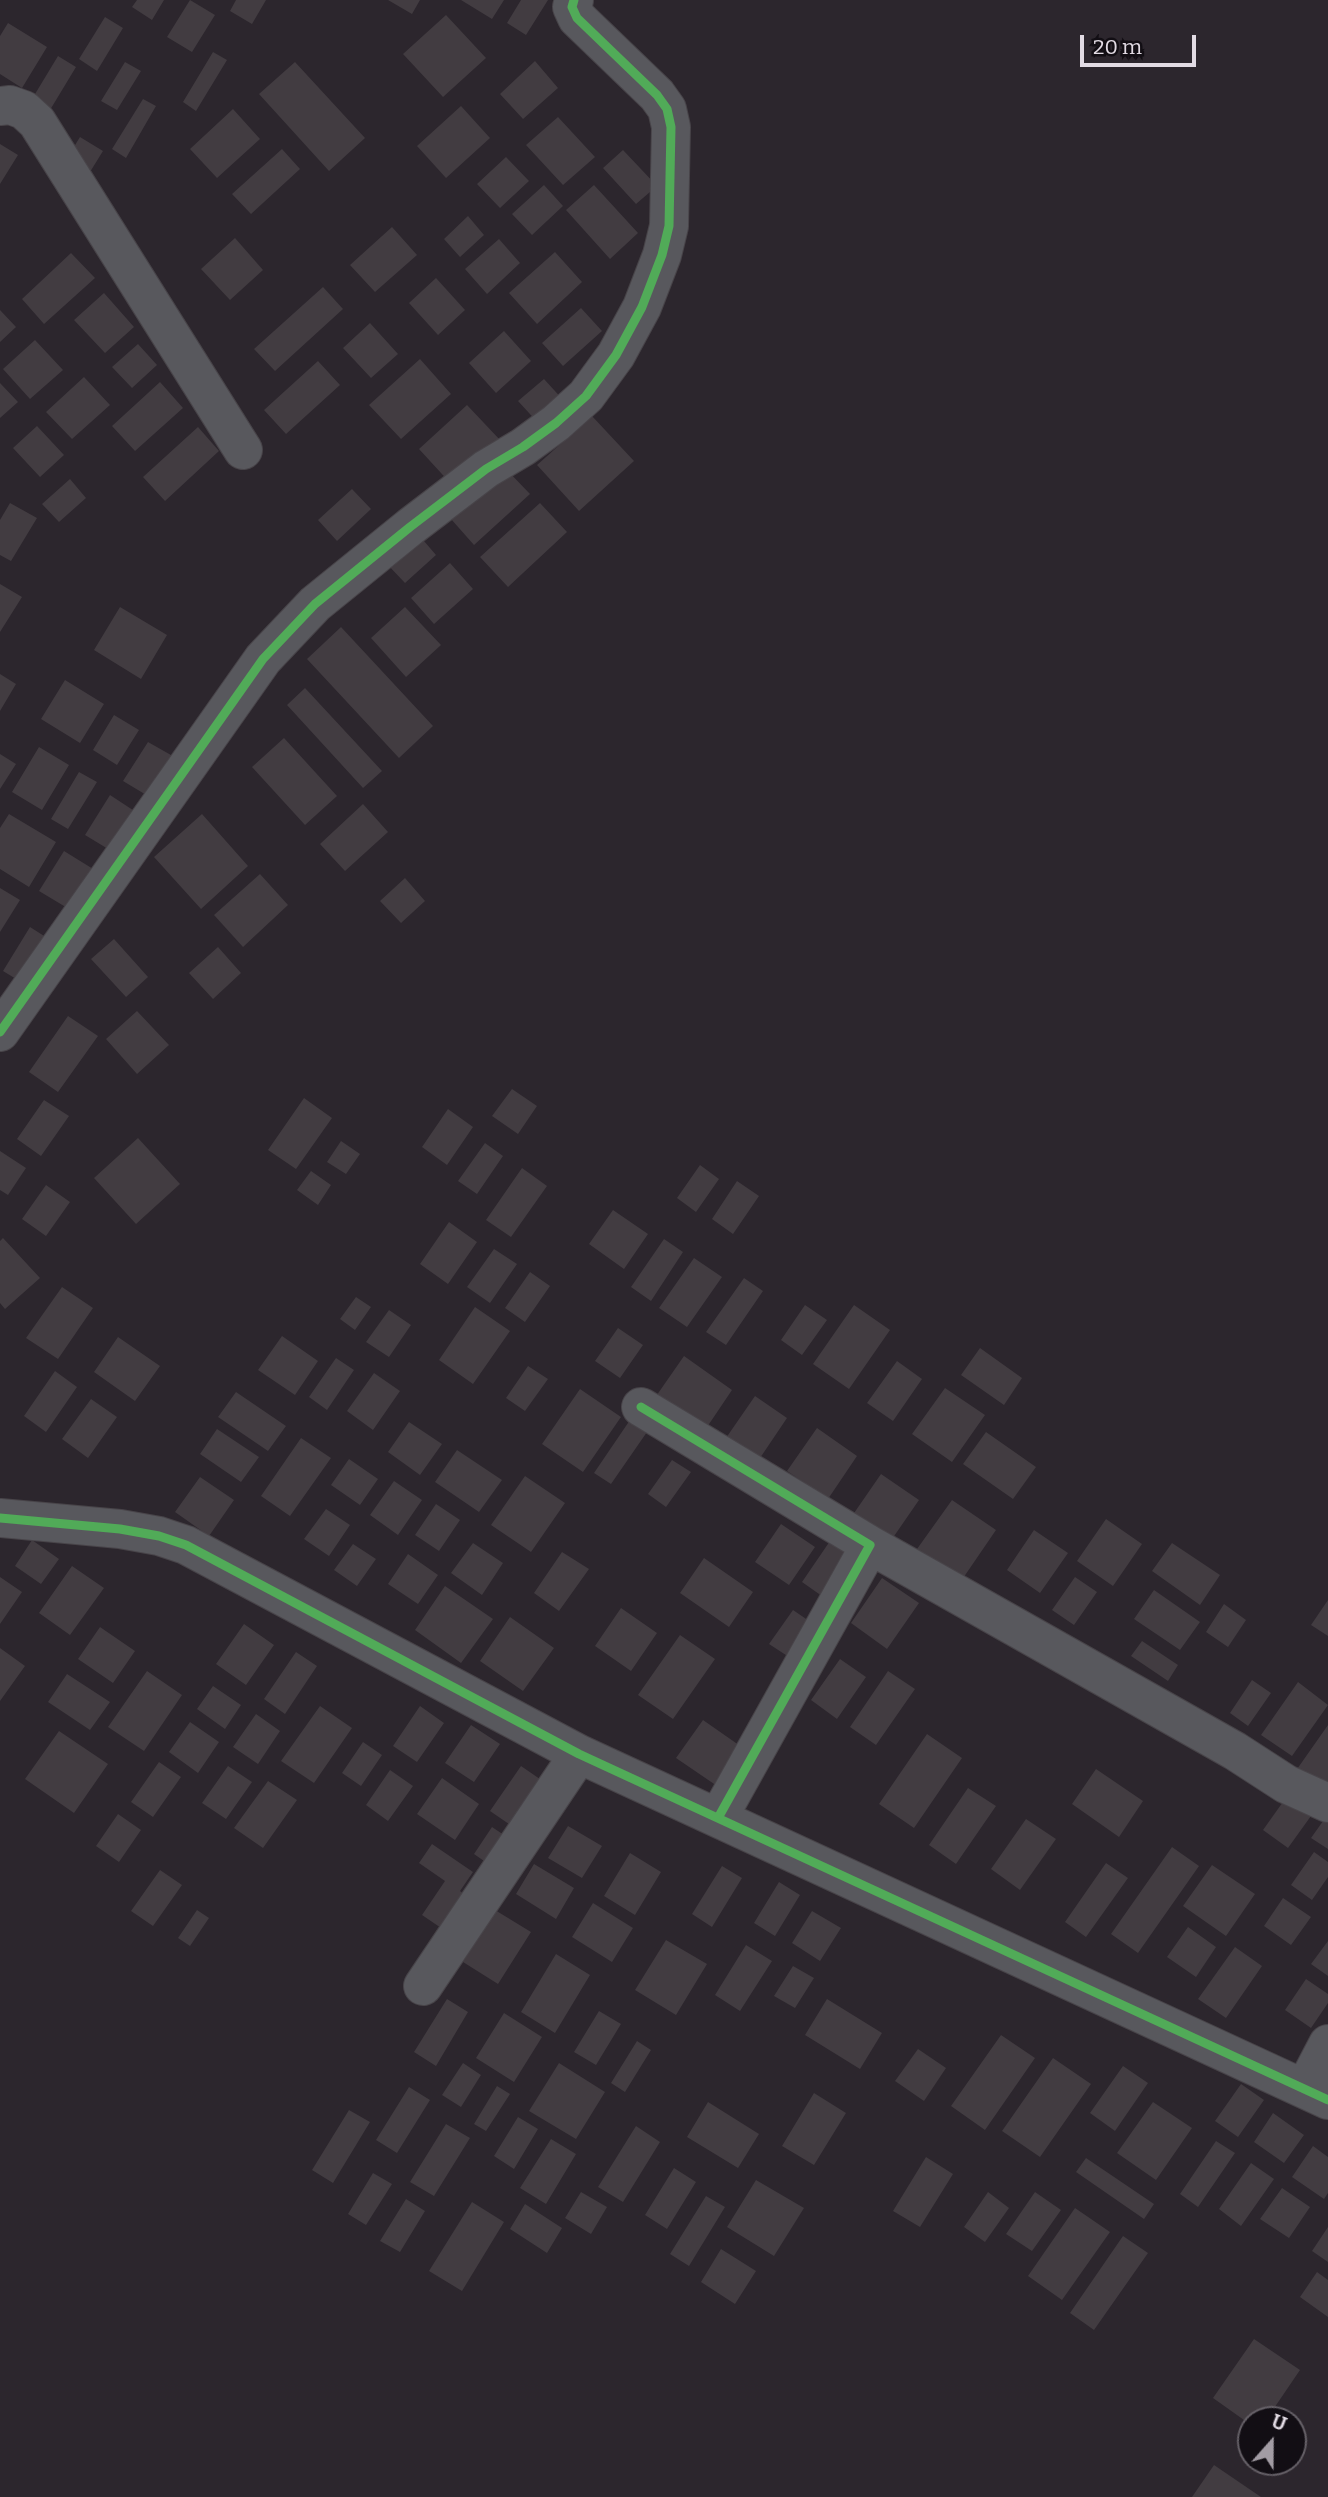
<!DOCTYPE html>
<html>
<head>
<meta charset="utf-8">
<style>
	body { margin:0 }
	#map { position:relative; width:1328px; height:2497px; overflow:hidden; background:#2c262d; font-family:Bitter,serif }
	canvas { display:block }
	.north { position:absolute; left:1237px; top:2406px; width:70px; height:70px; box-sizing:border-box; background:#120e14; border:2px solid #656067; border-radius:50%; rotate:21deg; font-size:19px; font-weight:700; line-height:28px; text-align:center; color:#e2dbe4 }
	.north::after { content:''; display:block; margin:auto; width:24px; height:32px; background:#a29ca4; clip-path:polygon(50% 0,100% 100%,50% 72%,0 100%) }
	.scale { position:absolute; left:1080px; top:35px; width:116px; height:32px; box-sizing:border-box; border:4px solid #e2dbe4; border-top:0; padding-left:9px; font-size:21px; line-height:24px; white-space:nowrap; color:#e2dbe4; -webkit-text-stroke:5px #120e14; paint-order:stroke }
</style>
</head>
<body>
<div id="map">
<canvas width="1328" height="2497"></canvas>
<div class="north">U</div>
<div class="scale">20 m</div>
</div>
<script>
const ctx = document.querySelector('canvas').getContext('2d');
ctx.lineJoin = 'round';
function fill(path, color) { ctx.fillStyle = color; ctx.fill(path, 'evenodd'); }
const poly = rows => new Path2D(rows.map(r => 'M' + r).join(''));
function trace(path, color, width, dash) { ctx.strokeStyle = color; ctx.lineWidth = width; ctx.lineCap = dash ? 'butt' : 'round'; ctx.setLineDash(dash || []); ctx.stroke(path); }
fill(poly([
	[137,0,164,0,152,20,132,7],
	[190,0,215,15,192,52,167,37],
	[236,0,266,0,252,24,230,11],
	[388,0,420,0,412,14],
	[461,0,504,0,492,19],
	[521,0,548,0,526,35,507,23],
	[446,15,486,58,443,97,403,54],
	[105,17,123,28,97,71,79,59],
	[8,23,47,47,22,88,0,74,0,36],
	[213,52,227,60,196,111,183,102],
	[58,56,76,67,50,110,32,99],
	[535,61,558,88,523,119,500,94],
	[125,62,141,71,117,110,101,101],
	[295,62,365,138,329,171,259,94],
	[143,99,156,106,126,158,112,149],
	[461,106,490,138,446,178,417,146],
	[233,109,260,139,217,178,190,149],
	[558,117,595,157,563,185,526,145],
	[80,137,103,151,90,172,67,158],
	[0,144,18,155,0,184],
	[282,149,300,169,251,214,232,194],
	[623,150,657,186,636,204,603,168],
	[506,157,529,181,500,208,477,184],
	[544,185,563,206,532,235,512,214],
	[594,185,638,233,610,259,566,210],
	[468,216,484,235,460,257,444,239],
	[392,227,417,255,375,292,350,265],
	[235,238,263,270,230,300,201,269],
	[499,239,520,263,487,294,465,269],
	[555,252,582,282,537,324,509,293],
	[71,253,95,278,44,324,22,299],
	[436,278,465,310,438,335,409,303],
	[323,287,343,309,275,371,254,349],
	[104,293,134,327,105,353,74,320],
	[581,308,602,331,563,366,542,343],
	[0,310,16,327,0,342],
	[370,323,398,354,371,378,343,348],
	[504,331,531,361,496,393,469,363],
	[35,340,63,370,30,399,3,369],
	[138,344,157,365,132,388,112,367],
	[420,359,451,394,401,439,369,405],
	[318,361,340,385,286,434,264,410],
	[84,377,110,405,72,439,46,412],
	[544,379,565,402,540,425,518,401],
	[160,382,183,408,135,451,112,426],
	[0,383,18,402,0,418],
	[467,405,501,441,452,485,419,449],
	[592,416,634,461,579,511,537,465],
	[37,426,64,455,40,477,13,448],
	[198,427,219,451,165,501,143,477],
	[506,469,530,494,474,545,451,519],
	[70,479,86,498,59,522,42,504],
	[352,489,371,509,337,541,318,520],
	[10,503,37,518,11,561,0,555,0,520],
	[540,503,567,532,508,587,480,557],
	[418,534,436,555,405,583,386,563],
	[450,563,473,589,434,624,411,598],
	[0,584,22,597,0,632],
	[120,607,167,635,141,679,94,650],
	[405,607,441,645,406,677,371,638],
	[341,627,433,726,399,758,307,659],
	[0,674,16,684,0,711],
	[65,680,104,704,80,743,41,719],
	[305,688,382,771,363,788,287,705],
	[114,715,139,730,117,765,93,750],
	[284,738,337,796,305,825,252,767],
	[148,742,178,759,153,799,123,781],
	[39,747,69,765,42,810,12,792],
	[0,754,16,764,0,789],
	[79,772,97,782,68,829,51,819],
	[110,795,142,816,118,855,85,835],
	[363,804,388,832,345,871,320,844],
	[9,814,56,842,29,887,0,869,0,828],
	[202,814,248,866,201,909,154,857],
	[64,851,98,872,74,912,39,891],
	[260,874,288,905,243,947,214,915],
	[405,878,425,901,401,923,380,901],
	[0,888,20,900,0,932],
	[30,927,52,941,26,985,3,971],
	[114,939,148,977,126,997,91,959],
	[218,947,241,973,213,999,189,973],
	[137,1011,169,1045,137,1074,106,1039],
	[68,1016,98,1036,58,1092,29,1072],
	[512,1089,537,1106,518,1134,492,1116],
	[304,1098,332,1118,296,1169,268,1150],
	[44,1100,69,1116,41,1156,17,1139],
	[448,1109,473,1127,447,1165,422,1147],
	[138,1138,180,1184,136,1224,94,1178],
	[341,1141,360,1154,346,1174,327,1162],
	[485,1143,503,1156,477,1194,458,1181],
	[0,1151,26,1168,8,1195,0,1190],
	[700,1165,719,1179,696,1212,677,1198],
	[522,1168,547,1186,511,1237,486,1220],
	[311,1171,331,1185,318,1205,297,1190],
	[737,1181,759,1196,733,1234,712,1219],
	[46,1185,70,1202,46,1236,22,1219],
	[613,1210,648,1234,624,1269,589,1244],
	[449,1222,477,1242,448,1284,420,1264],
	[3,1238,40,1278,5,1309,0,1303,0,1241],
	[664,1239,683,1252,651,1301,631,1287],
	[494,1249,517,1264,490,1303,467,1287],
	[694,1258,722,1277,687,1327,659,1308],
	[530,1272,550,1286,525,1322,505,1308],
	[744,1278,763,1291,726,1345,706,1332],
	[62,1287,93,1308,58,1359,26,1338],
	[356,1297,371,1307,355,1330,340,1319],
	[805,1305,827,1320,802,1355,781,1340],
	[854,1305,890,1330,849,1389,813,1364],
	[475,1307,510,1331,473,1384,439,1360],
	[389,1310,411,1325,389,1357,366,1342],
	[618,1328,643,1345,620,1378,595,1361],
	[282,1336,318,1361,295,1395,258,1370],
	[118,1337,160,1366,135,1401,94,1372],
	[980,1348,1022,1378,1004,1405,961,1375],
	[684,1356,732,1390,701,1436,652,1402],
	[336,1358,354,1370,327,1410,309,1397],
	[897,1361,922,1379,893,1421,867,1403],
	[528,1366,548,1379,525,1411,506,1398],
	[55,1371,77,1387,46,1432,24,1416],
	[374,1373,400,1391,373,1430,347,1411],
	[945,1388,985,1415,952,1462,912,1434],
	[580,1389,621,1417,583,1472,542,1444],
	[236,1392,286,1426,268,1451,218,1417],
	[755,1396,787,1418,758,1461,726,1438],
	[91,1399,117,1417,88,1458,62,1439],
	[630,1420,647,1432,611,1484,594,1473],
	[409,1422,442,1444,420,1475,388,1452],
	[817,1428,857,1456,828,1499,787,1471],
	[217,1429,259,1457,241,1482,200,1454],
	[986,1432,1036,1467,1013,1499,963,1464],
	[301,1438,331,1458,290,1516,261,1496],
	[457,1450,502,1480,479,1512,435,1482],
	[349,1459,378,1479,360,1505,331,1485],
	[672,1460,691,1472,666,1507,648,1494],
	[881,1474,919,1500,890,1542,852,1516],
	[525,1476,565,1503,531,1552,491,1525],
	[200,1477,234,1500,209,1536,175,1512],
	[394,1481,422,1500,398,1535,370,1515],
	[952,1500,996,1530,957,1587,912,1556],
	[436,1504,460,1520,439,1551,415,1535],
	[326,1509,350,1525,329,1556,304,1539],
	[1106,1519,1142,1544,1113,1586,1077,1561],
	[781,1524,815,1547,789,1585,755,1562],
	[1034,1530,1068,1553,1040,1593,1007,1570],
	[32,1540,59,1559,41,1584,15,1566],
	[830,1541,857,1559,829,1601,802,1582],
	[473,1543,503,1563,482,1595,451,1573],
	[1172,1543,1220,1575,1200,1605,1152,1571],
	[353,1544,376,1559,357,1586,334,1570],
	[562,1552,589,1569,559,1611,534,1593],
	[408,1554,438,1575,418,1604,388,1584],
	[704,1558,753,1592,729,1627,680,1593],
	[72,1566,104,1588,70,1635,39,1613],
	[0,1577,22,1592,0,1624],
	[1075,1577,1097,1592,1074,1625,1052,1610],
	[882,1578,919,1603,887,1649,851,1623],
	[445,1586,493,1619,461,1663,415,1630],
	[1154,1590,1200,1622,1180,1650,1134,1619],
	[1328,1600,1328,1636,1311,1625],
	[1224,1604,1246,1620,1228,1647,1206,1632],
	[621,1608,657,1633,631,1671,595,1646],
	[793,1610,818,1627,795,1661,769,1644],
	[510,1617,554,1648,523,1691,480,1661],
	[244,1624,274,1645,246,1685,216,1664],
	[100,1627,135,1651,113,1683,78,1659],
	[680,1635,715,1659,673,1719,638,1695],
	[1142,1641,1178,1665,1168,1681,1131,1656],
	[0,1648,25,1666,0,1701],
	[296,1652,317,1666,285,1714,264,1699],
	[840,1659,866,1677,837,1719,811,1700],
	[147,1671,182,1695,144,1751,108,1727],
	[888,1671,915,1689,876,1745,850,1727],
	[67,1674,110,1702,90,1730,48,1702],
	[1252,1680,1271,1693,1248,1726,1230,1713],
	[1298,1682,1328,1705,1292,1756,1261,1735],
	[213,1686,241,1705,225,1729,197,1709],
	[320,1706,352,1728,314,1783,281,1761],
	[420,1706,444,1723,417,1762,393,1746],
	[256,1714,280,1731,258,1764,233,1747],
	[703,1720,746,1750,720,1788,676,1758],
	[190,1722,219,1742,198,1773,169,1752],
	[471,1725,500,1744,474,1782,445,1763],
	[1328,1725,1328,1791,1295,1772],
	[59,1731,108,1764,74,1813,25,1779],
	[927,1734,962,1758,914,1828,879,1804],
	[363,1742,382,1755,361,1786,342,1773],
	[159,1762,181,1777,153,1817,131,1802],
	[228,1766,252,1782,226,1819,202,1803],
	[521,1766,553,1788,522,1833,490,1811],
	[1096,1769,1143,1801,1119,1837,1072,1804],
	[390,1770,413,1786,388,1821,366,1805],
	[442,1778,479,1804,455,1840,417,1814],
	[268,1781,297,1800,263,1848,234,1828],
	[968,1788,996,1806,956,1864,929,1845],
	[1290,1792,1316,1809,1288,1848,1263,1830],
	[118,1814,141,1830,119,1862,96,1846],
	[1328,1814,1328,1849,1311,1838],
	[1026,1819,1056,1839,1020,1890,991,1869],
	[568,1826,602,1846,582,1878,548,1858],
	[492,1827,513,1841,494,1868,474,1854],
	[432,1844,473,1872,460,1891,470,1899,447,1932,422,1915,445,1881,419,1863],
	[1172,1847,1199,1866,1138,1953,1111,1934],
	[1314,1852,1328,1862,1328,1877,1312,1900,1291,1885],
	[630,1853,661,1872,635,1915,604,1896],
	[1106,1863,1128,1878,1086,1937,1065,1922],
	[534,1864,574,1888,556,1919,516,1894],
	[1212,1865,1255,1894,1226,1936,1183,1906],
	[722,1866,742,1878,712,1927,692,1914],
	[160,1870,182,1885,153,1926,131,1911],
	[779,1882,800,1895,775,1936,754,1923],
	[1283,1898,1311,1917,1291,1945,1264,1926],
	[593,1903,633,1928,612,1962,572,1937],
	[197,1910,209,1918,190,1946,178,1938],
	[495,1910,531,1932,498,1984,463,1962],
	[812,1911,841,1928,820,1961,792,1943],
	[1188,1927,1216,1947,1196,1977,1167,1957],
	[666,1940,707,1964,676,2015,635,1990],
	[1328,1941,1328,1976,1311,1964],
	[746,1945,772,1961,740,2011,715,1995],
	[1235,1947,1262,1966,1226,2018,1198,1999],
	[556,1954,590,1975,555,2033,521,2012],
	[793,1966,814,1978,795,2008,774,1996],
	[1306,1979,1328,1994,1328,2003,1311,2028,1285,2010],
	[447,1999,468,2012,436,2066,414,2052],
	[827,1999,882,2033,860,2069,805,2035],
	[599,2011,621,2024,596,2065,574,2052],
	[504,2013,542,2037,514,2082,476,2058],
	[1001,2035,1035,2058,985,2130,951,2106],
	[637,2041,651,2050,625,2092,611,2083],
	[918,2049,946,2068,924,2101,895,2081],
	[1053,2058,1091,2084,1040,2157,1002,2131],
	[463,2063,481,2075,461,2107,442,2095],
	[559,2063,605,2092,576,2139,529,2111],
	[1123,2066,1148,2083,1115,2131,1090,2113],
	[1241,2084,1264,2100,1238,2137,1215,2121],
	[497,2086,510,2094,486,2131,474,2124],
	[409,2087,430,2100,397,2153,376,2140],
	[814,2093,846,2113,814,2165,782,2146],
	[708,2102,759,2134,738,2168,687,2137],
	[1153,2102,1192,2128,1156,2180,1117,2153],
	[349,2110,370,2122,333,2183,312,2170],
	[1273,2113,1304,2135,1284,2163,1254,2142],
	[518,2117,538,2129,514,2169,494,2156],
	[446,2124,470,2138,434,2196,410,2182],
	[636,2126,660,2142,623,2202,598,2187],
	[551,2139,576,2154,546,2204,520,2188],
	[1216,2141,1235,2153,1198,2207,1180,2194],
	[1313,2146,1328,2157,1328,2193,1324,2199,1292,2177],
	[926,2157,953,2174,920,2227,893,2211],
	[1086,2158,1154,2204,1144,2219,1076,2172],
	[1251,2163,1274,2179,1241,2226,1219,2209],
	[674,2168,696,2182,667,2229,645,2215],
	[373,2173,392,2184,366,2225,348,2214],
	[756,2180,804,2208,774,2256,727,2227],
	[1282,2188,1310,2207,1289,2238,1260,2219],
	[581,2192,607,2207,591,2234,565,2218],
	[988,2192,1009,2208,985,2242,964,2227],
	[1035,2192,1061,2210,1032,2251,1006,2234],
	[706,2196,725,2207,689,2266,670,2254],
	[406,2199,425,2211,400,2252,380,2241],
	[472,2202,504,2222,462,2291,429,2271],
	[525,2204,562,2228,547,2253,510,2229],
	[1075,2208,1110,2232,1062,2300,1028,2276],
	[1328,2227,1328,2262,1312,2251],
	[1123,2236,1148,2253,1094,2330,1070,2313],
	[721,2249,756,2271,735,2304,701,2282],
	[1317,2272,1328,2280,1328,2317,1300,2297],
	[1254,2339,1300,2370,1266,2420,1251,2420,1251,2425,1213,2398],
	[1214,2465,1261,2497,1192,2497]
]), '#423c41');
const minor = poly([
	[0,106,10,105,24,110,37,122,243,450],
	[0,1032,263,659,315,604,410,527,486,469,523,447,556,423,586,396,616,355,642,307,662,255,669,226,671,127,667,109,657,95,577,18,572,7,574,0],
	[641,1407,870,1545,718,1818],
	[0,1518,120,1529,159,1536,186,1545,579,1754,1328,2100],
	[870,1545,1235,1751,1286,1784,1328,1803],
	[423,1986,579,1754],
	[1305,2088,1328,2044]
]);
trace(minor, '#484449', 40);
trace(minor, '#58585d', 38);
trace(poly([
	[0,1032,263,659,315,604,410,527,486,469,523,447,556,423,586,396,616,355,642,307,662,255,669,226,671,127,667,109,657,95,577,18,572,7,574,0],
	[641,1407,870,1545,718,1818],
	[0,1518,120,1529,159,1536,186,1545,579,1754,1328,2100]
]), '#51ab58', 9);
</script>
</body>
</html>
